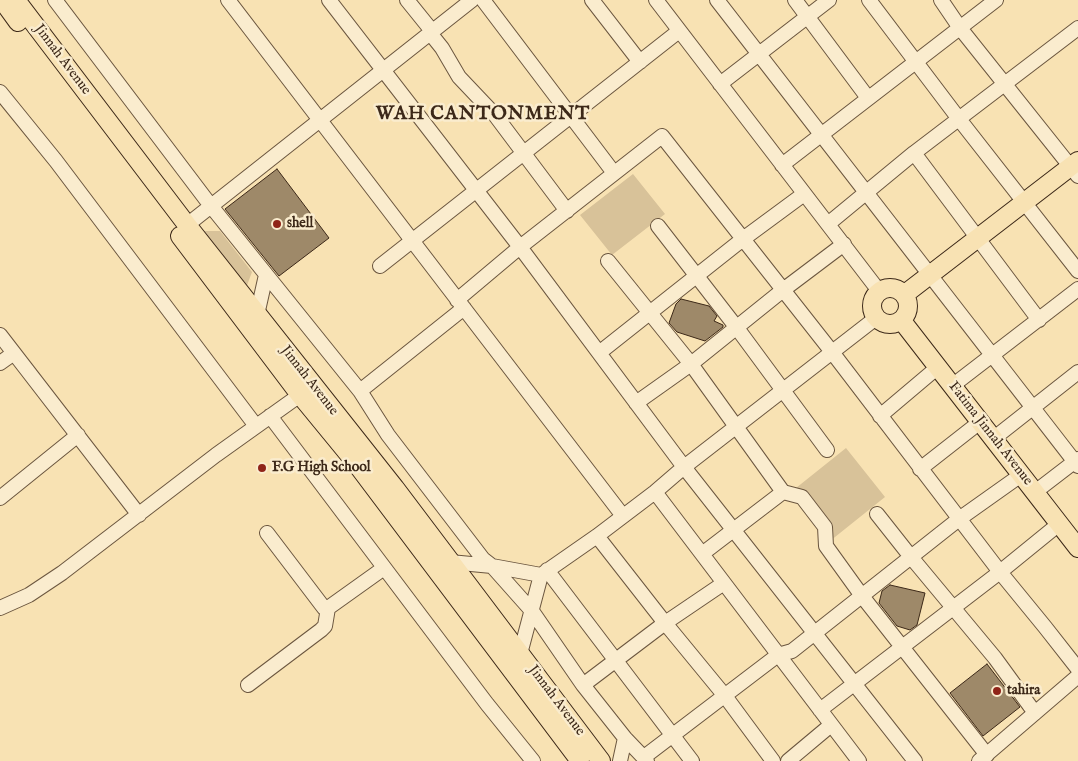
<!DOCTYPE html>
<html>
<head>
<meta charset="utf-8">
<style>
	body { margin:0 }
	canvas { display:block; background:#f8e2b3 }
</style>
</head>
<body>
<canvas width="1078" height="761"></canvas>
<script>
const ctx = document.querySelector('canvas').getContext('2d');
ctx.lineJoin = 'round';
function fill(path, color) { ctx.fillStyle = color; ctx.fill(path, 'evenodd'); }
const poly = rows => new Path2D(rows.map(r => 'M' + r).join(''));
function trace(path, color, width, dash) { ctx.strokeStyle = color; ctx.lineWidth = width; ctx.lineCap = dash ? 'butt' : 'round'; ctx.setLineDash(dash || []); ctx.stroke(path); }
function write(font, color, halo, rows, align = 'center') {
  ctx.font = font + ' "IM FELL English",serif'; ctx.lineWidth = 5; ctx.setLineDash([]); ctx.textBaseline = 'middle'; ctx.strokeStyle = halo; ctx.fillStyle = color; for (const [text, x, y, turn = 0] of rows) {
    ctx.save(); ctx.translate(x, y); ctx.rotate((+turn || 0) * Math.PI / 180); ctx.textAlign = isNaN(turn) ? turn : align; if (halo) ctx.strokeText(text, 0, 0); ctx.fillText(text, 0, 0); ctx.restore();
  }
}
fill(poly([
	[633,174,665,214,612,255,580,215],
	[202,231,220,231,252,272,246,288],
	[846,448,885,497,830,541,791,492]
]), '#d8c299');
const building = poly([
	[277,169,329,238,279,276,225,209,277,169],
	[681,299,709,306,717,316,714,321,723,325,723,327,705,341,677,332,669,323,676,304,681,299],
	[890,585,925,593,917,625,910,630,897,626,879,603,882,591,890,585],
	[987,664,1020,707,983,736,950,693,987,664]
]);
fill(building, '#9e8969');
trace(building, '#3c2818', 1);
const minor = poly([
	[55,0,211,206,360,391,388,435,483,559,492,566,532,611,583,685,625,738,647,761],
	[228,0,623,516],
	[329,0,520,247,684,467,915,761],
	[407,0,432,31],
	[483,0,614,173],
	[592,0,640,62],
	[656,0,879,291],
	[717,0,1078,466],
	[795,0,868,98],
	[869,0,959,119,1078,271],
	[941,0,960,28,1078,176],
	[430,33,442,48,459,77,495,115,567,211],
	[720,84,829,0],
	[0,92,56,161,256,426],
	[914,153,1039,320],
	[782,165,996,0],
	[828,224,914,153,1078,28],
	[187,225,472,0],
	[658,226,737,328,827,450],
	[608,261,691,364,783,492,802,497,825,527,826,546,862,596,987,755],
	[380,266,679,31],
	[457,300,520,247,662,136,832,352,1000,572,1045,627,1078,669],
	[257,315,266,275],
	[0,335,139,515],
	[599,353,743,239,804,194],
	[0,363,14,353],
	[952,386,1078,289],
	[360,391,464,308],
	[636,403,691,364,783,290,844,244],
	[270,416,487,704,533,761],
	[880,416,938,367],
	[993,439,1078,372],
	[920,469,980,422],
	[655,492,859,761],
	[1035,492,1078,459],
	[0,498,78,435],
	[877,514,911,557,995,658,1035,713],
	[267,533,324,608,328,608,384,568],
	[597,536,665,623,725,696,773,761],
	[702,554,783,492],
	[450,562,492,566,541,575],
	[547,570,692,761],
	[0,608,29,595,62,573,216,455,300,395],
	[520,654,541,575,597,536,655,492,684,467,876,318],
	[248,685,321,630,325,626,328,608],
	[583,685,665,623,724,583],
	[820,710,1000,572,1059,524],
	[644,757,778,655,792,651,959,519,1021,475],
	[620,761,625,738],
	[788,761,831,725],
	[979,761,1078,676]
]);
const major = poly([
	[2,0,18,22],
	[16,0,187,225,395,488,601,761],
	[180,236,300,395,355,462,580,761],
	'872 306a18 18 0 1 1 36 0a18 18 0 1 1-36 0Z',
	[905,294,1078,161],
	[902,321,1078,548]
]);
trace(minor, '#6b563f', 16);
trace(major, '#3c2818', 20);
trace(minor, '#faecce', 14);
trace(major, '#f8e2b3', 18);
for (const [x, y, r, color] of [
	[277,224,5,"#8f2418"],
	[262,468,5,"#8f2418"],
	[997,691,5,"#8f2418"]
]) { const dot = new Path2D(); dot.arc(x, y, r, 0, 2 * Math.PI); ctx.fillStyle = color; ctx.fill(dot); trace(dot, '#faecce', 2); }
write('14px', '#3c2818', '#faecce', [
	["Jinnah Avenue",62,60,53],
	["Jinnah Avenue",309,381,52],
	["Fatima Jinnah Avenue",990,434,52],
	["Jinnah Avenue",556,701,53]
]);
write('bold 14px', '#3c2818', '#faecce', [
	["shell",287,224],
	["F.G High School",272,468],
	["tahira",1007,691]
], 'left');
ctx.letterSpacing = '1px';
write('bold 19px', '#3c2818', '#faecce', [
	["WAH CANTONMENT",483,115]
]);
ctx.letterSpacing = '0px';
</script>
</body>
</html>
